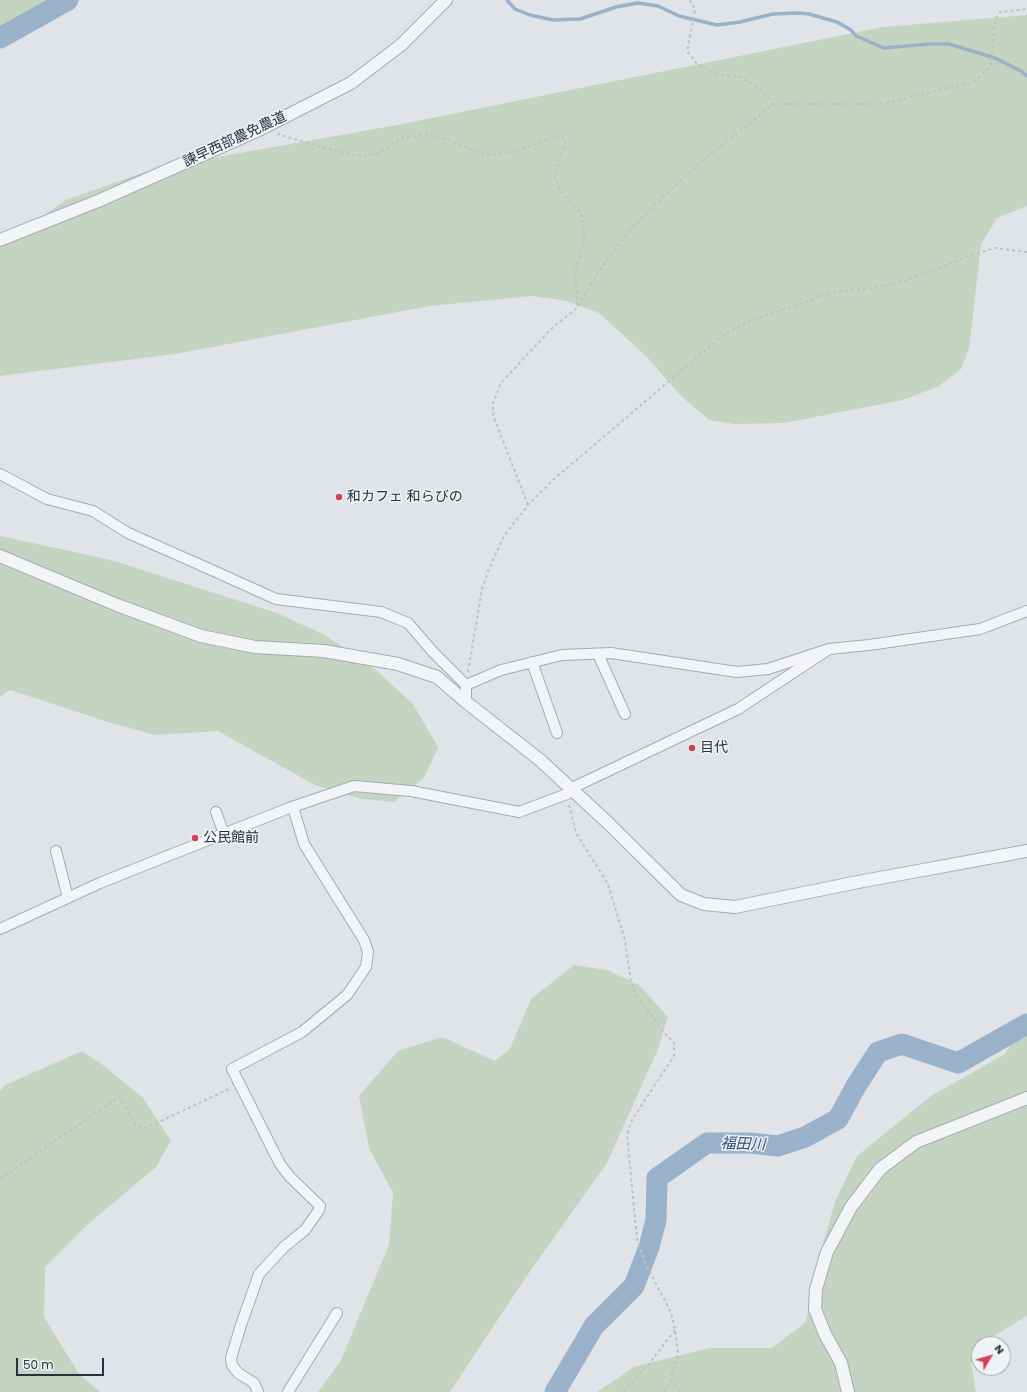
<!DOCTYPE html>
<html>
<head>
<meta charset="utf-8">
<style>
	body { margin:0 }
	#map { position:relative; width:1027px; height:1392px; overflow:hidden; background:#e0e4e9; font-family:Poppins,sans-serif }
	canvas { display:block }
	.north { position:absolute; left:971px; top:1336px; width:40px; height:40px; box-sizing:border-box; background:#eff2f7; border:1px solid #9fa5ae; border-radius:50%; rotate:52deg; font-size:11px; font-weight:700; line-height:16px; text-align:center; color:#283141 }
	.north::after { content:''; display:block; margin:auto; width:14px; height:18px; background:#d14257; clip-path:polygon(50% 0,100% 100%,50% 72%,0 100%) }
	.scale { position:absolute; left:16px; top:1358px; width:88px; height:18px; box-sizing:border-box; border:2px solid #283141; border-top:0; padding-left:5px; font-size:12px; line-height:14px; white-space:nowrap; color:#283141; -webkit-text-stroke:3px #eff2f7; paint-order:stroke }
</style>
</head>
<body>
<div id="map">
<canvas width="1027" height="1392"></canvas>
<div class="north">N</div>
<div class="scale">50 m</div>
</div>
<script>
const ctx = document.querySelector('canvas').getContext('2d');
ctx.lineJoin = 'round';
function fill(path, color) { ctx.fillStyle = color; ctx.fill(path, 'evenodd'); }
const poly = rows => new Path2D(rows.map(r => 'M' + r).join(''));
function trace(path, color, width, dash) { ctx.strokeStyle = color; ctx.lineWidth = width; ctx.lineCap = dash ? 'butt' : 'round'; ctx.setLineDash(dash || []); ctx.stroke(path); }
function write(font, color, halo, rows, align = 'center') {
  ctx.font = font + ' Poppins,"Noto Sans JP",sans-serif'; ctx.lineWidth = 3; ctx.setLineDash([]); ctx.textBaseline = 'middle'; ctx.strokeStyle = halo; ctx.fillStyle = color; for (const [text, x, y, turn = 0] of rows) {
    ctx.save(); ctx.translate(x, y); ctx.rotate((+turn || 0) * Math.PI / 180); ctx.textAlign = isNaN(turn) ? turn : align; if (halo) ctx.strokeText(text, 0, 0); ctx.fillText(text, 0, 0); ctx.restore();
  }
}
fill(poly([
	[0,0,81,0,70,4,0,45],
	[1027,15,1027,206,997,218,981,245,969,349,961,369,939,386,903,400,784,423,734,424,709,420,681,396,648,358,599,313,567,301,532,296,430,306,175,354,0,376,0,246,66,200,156,168,397,125,883,27],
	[0,536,111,560,277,613,325,635,376,670,413,704,438,747,424,778,394,802,361,799,315,785,218,731,155,735,111,723,10,690,0,697],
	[574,965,607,970,639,985,668,1017,658,1049,607,1163,524,1280,450,1392,318,1392,340,1362,389,1245,393,1193,369,1148,359,1096,398,1051,442,1037,495,1061,510,1049,531,999],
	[1027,1019,1027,1316,987,1340,984,1344,979,1344,979,1352,971,1363,976,1392,597,1392,634,1367,710,1348,772,1348,806,1322,819,1258,835,1202,857,1156,931,1096,1005,1054],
	[82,1051,103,1065,143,1098,171,1141,156,1167,87,1225,45,1267,44,1317,79,1374,100,1392,0,1392,0,1091,5,1085]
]), '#c5d3c1');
trace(poly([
	[507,0,515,9,530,15,553,20,580,19,616,7,638,3,658,6,679,16,717,25,740,22,773,14,798,13,809,14,837,22,851,30,856,36,884,48,929,44,949,44,995,58,1021,71,1027,76]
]), '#9ab1ca', 3.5);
trace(poly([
	[0,38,68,0],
	[555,1392,594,1326,634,1286,649,1247,656,1220,657,1178,707,1143,750,1143,778,1146,805,1137,838,1119,856,1086,878,1052,902,1044,958,1063,1027,1024]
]), '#9ab1ca', 21);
const minor = poly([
	[0,474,47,499,93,511,128,533,205,567,276,599,381,612,408,623,433,652,466,685,466,702],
	[598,654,625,714],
	[532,662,557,733],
	[466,685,501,670,562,655,611,653,737,672,768,669,829,649,869,645,980,629,1027,611],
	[216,812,224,834],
	[56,851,68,898],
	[0,929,100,883,160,859,289,808,354,786,411,791,519,812,567,794,570,789,738,709,829,649],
	[258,1392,254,1383,238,1373,232,1365,231,1358,241,1325,259,1274,284,1247,305,1230,319,1210,320,1206,290,1177,280,1164,232,1069,302,1032,347,995,366,967,368,952,364,940,304,844,293,807],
	[288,1392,337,1313]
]);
const tertiary = poly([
	[0,240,98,201,218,148,261,129,351,83,401,45,446,0],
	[0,556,117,605,201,636,255,647,324,651,398,664,437,677,466,702,540,760,607,822,681,895,704,904,735,907,858,882,1027,851],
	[848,1392,841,1363,825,1334,815,1309,816,1289,827,1252,851,1207,880,1169,916,1142,1027,1098]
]);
trace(minor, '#a5abb3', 12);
trace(tertiary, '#a5abb3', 14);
trace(poly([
	[690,0,695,10,687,51,697,64,717,74,741,77,761,89,774,104],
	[277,134,340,152,364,157,380,152,402,138,426,134,451,141,486,155,513,152,557,136,566,140,554,176,561,191,581,214,584,228,584,243,574,275,577,291,577,307],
	[528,505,493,415,494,413,492,406,501,383,551,329,577,308,597,274,626,234,659,201,703,160,774,104,882,104,974,82,991,66,995,20,1000,12,1027,9],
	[468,672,482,589,488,571,504,536,528,505,553,480,721,337,745,323,809,301,816,297,843,291,866,289,905,281,969,256,995,248,1027,252],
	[569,805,576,833,608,884,625,940,631,982,637,996,662,1030,674,1043,674,1056,632,1120,627,1134,637,1239,645,1263,671,1312,675,1330,678,1352,670,1381,664,1392],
	[0,1179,119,1097,136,1125,146,1128,231,1088],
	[670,1381,682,1392],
	[623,1392,648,1365,675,1330]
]), '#bec1c8', 2, [3, 3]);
trace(minor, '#f3f4f7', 10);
trace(tertiary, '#f3f4f7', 12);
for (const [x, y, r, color] of [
	[339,497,4,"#d14257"],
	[692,748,4,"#d14257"],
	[195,838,4,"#d14257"]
]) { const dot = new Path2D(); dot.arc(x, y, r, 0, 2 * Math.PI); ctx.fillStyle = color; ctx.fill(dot); trace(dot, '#eff2f7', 1.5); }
write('14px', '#283141', '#eff2f7', [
	["諫早西部農免農道",235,140,-25]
]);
write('14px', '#283141', '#eff2f7', [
	["和カフェ 和らびの",347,497],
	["目代",700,748],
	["公民館前",203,838]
], 'left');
write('italic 15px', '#315076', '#eff2f7', [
	["福田川",743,1145,2]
]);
</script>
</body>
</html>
